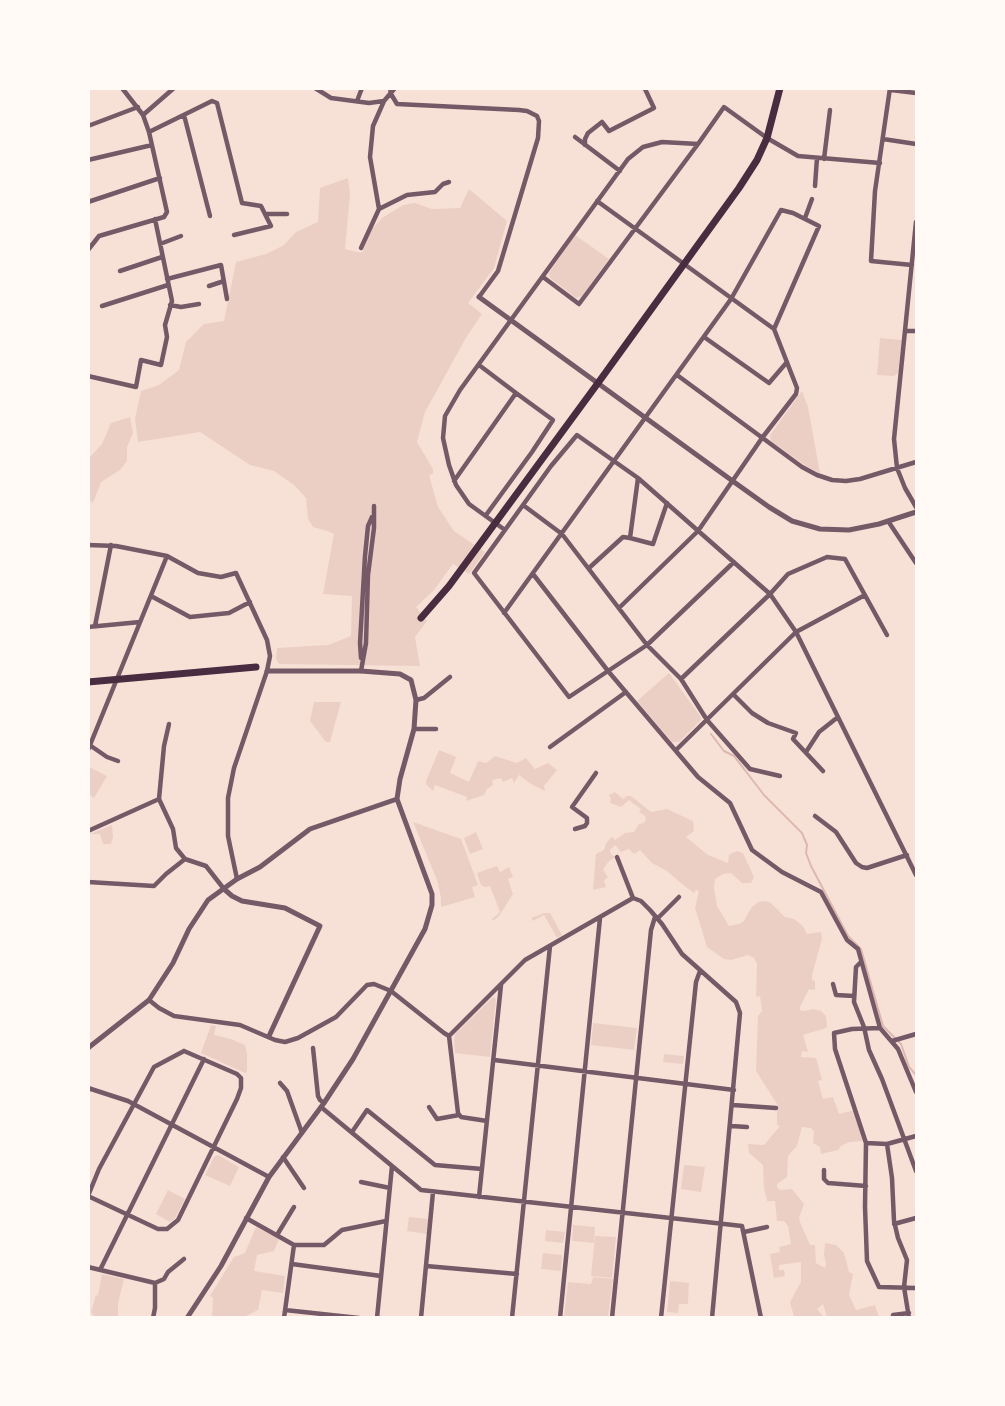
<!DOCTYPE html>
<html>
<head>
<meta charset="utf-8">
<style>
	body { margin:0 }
	#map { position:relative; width:1005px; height:1406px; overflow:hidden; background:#f7e1d7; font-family:"Times New Roman",serif }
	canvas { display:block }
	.frame { position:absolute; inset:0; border:90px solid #fffaf5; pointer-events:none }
</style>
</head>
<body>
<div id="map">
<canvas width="1005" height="1406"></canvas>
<div class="frame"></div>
</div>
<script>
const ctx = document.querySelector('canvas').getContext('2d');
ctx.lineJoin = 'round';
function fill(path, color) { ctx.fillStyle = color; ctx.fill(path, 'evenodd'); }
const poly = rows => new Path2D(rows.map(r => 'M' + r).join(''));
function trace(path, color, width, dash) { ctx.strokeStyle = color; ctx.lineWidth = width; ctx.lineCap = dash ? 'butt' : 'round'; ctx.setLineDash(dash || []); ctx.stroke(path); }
fill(poly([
	[348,178,350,194,345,249,362,253,372,229,382,218,403,205,415,203,432,209,460,208,469,189,507,221,494,268,468,303,482,314,467,336,425,412,417,442,433,469,433,474,429,475,438,507,454,531,485,552,469,574,453,564,434,590,416,607,427,621,415,637,420,666,279,664,276,659,277,648,328,645,351,636,352,596,323,594,334,534,327,531,313,527,308,519,306,498,294,485,274,471,250,465,200,432,138,442,135,419,141,391,159,385,179,370,186,342,204,324,224,321,236,262,266,254,284,245,296,232,318,222,320,188],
	[575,235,609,259,582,296,576,298,550,278,549,273],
	[880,338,902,340,898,373,894,376,877,375],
	[802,391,808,407,820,473,806,466,771,441,770,435],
	[130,417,133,433,127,447,127,461,120,470,101,482,93,503,89,499,89,458,102,444,111,423],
	[669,673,701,717,700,721,679,742,672,742,637,701],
	[314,702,341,702,330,742,326,742,310,721],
	[439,750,456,757,450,773,469,782,478,761,486,763,495,756,517,763,526,758,535,769,548,763,557,770,544,786,545,791,531,784,519,775,514,783,512,778,503,782,501,778,492,780,493,785,487,789,484,795,466,801,467,797,435,785,433,791,426,784,426,781],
	[89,767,107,776,94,798,89,794],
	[615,792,623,799,627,796,631,796,651,812,667,809,693,821,694,831,686,837,708,855,728,863,729,855,732,853,737,851,743,853,754,877,751,883,742,883,731,873,723,874,715,879,714,888,717,906,729,926,739,924,744,921,751,908,758,902,766,901,771,903,785,917,794,919,803,926,807,934,821,932,822,939,812,975,812,980,815,981,815,990,809,989,800,1007,800,1010,805,1011,813,1009,821,1011,826,1016,827,1026,826,1028,803,1035,808,1052,802,1051,801,1057,816,1058,822,1080,818,1081,823,1099,833,1097,839,1114,855,1110,863,1141,849,1142,841,1146,838,1150,821,1154,820,1147,813,1143,814,1131,811,1128,802,1127,797,1146,788,1156,787,1177,777,1184,777,1187,780,1190,792,1189,804,1204,799,1218,800,1222,810,1245,815,1245,816,1263,825,1268,826,1264,824,1255,825,1243,836,1245,844,1253,849,1272,853,1274,849,1295,856,1310,875,1305,879,1317,827,1317,823,1304,817,1309,824,1317,794,1317,790,1302,801,1282,801,1262,779,1265,779,1270,784,1270,785,1276,774,1278,770,1254,780,1252,779,1247,791,1244,788,1226,784,1221,777,1221,775,1201,767,1201,764,1188,763,1165,749,1153,748,1144,764,1145,780,1126,777,1125,777,1104,756,1071,758,1016,762,1011,760,996,756,997,757,964,754,958,748,955,731,960,724,959,707,947,695,908,699,891,696,890,694,893,682,884,667,871,652,863,640,850,634,854,629,849,621,852,615,845,610,850,611,854,615,857,608,862,603,870,608,877,604,881,606,887,593,890,596,854,604,850,606,843,612,837,615,840,625,833,634,832,639,824,644,823,646,820,645,816,639,812,641,809,629,800,621,807,610,803,611,799,609,795],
	[413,822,461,839,478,885,472,887,475,897,441,907,441,898,437,880],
	[112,825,113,837,111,844,103,844,100,834,90,834],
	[476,832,483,849,470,854,464,838],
	[497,866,500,872,509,867,513,877,508,879,513,894,499,916,493,921,492,919,500,912,490,886,485,887,481,885,477,873],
	[544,913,550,913,562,935,557,938,544,915,533,921,531,918],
	[493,997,496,999,490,1057,455,1053,454,1040,455,1034],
	[593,1023,637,1028,634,1050,591,1045],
	[211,1025,216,1026,214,1035,231,1039,245,1045,247,1054,247,1072,245,1073,201,1053],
	[664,1054,684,1056,683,1064,663,1062],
	[218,1155,239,1167,230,1186,205,1175,214,1157],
	[684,1165,705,1167,701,1192,681,1189],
	[168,1190,185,1199,175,1218,170,1222,156,1214],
	[409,1217,428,1219,427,1234,407,1231],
	[573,1225,595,1227,594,1243,572,1241],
	[256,1227,279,1239,274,1251,257,1255,254,1271,285,1276,283,1293,262,1290,258,1310,244,1317,212,1317,213,1298,210,1296,234,1257,245,1253],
	[546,1230,565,1232,563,1243,545,1241],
	[595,1236,616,1237,612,1278,591,1276],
	[543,1253,562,1255,561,1271,541,1269],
	[102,1274,124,1279,118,1303,118,1317,95,1317,91,1312,96,1295,98,1296],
	[593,1277,613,1279,608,1317,564,1317,568,1282,591,1284],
	[670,1281,689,1283,688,1304,679,1304,678,1313,667,1312]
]), '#ebcfc5');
trace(poly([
	[711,734,724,751,734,756,764,795,802,833,807,845,806,853,811,866,848,936,861,949,883,1026,901,1044,909,1067,916,1075]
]), '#dcb8b0', 2);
trace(poly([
	[315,88,331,98,369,103,384,101],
	[390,88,391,94,397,104,519,110,527,111,537,116,539,121,538,138,498,271,479,297],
	[890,88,875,191,871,261,912,265],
	[891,90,916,93],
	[357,101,362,88],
	[143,115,174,88],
	[184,115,210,216],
	[88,126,138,107],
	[149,132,212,101,217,103,242,203,261,206,271,226,234,235],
	[575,137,620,171],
	[883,139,916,144],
	[585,145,585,139,588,133,602,122,609,131,654,108,645,89],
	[824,159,830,110],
	[88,160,152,145],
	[815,186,817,158],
	[597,201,774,329,797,388,796,394,762,438,698,531,619,608],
	[88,202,160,178],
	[379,209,407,195,435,192,443,184,449,182],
	[266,214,287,214],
	[805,218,812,199],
	[916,222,894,439,897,468,905,488,916,507],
	[160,244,181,236],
	[361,248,379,209,370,157,373,126,384,101,395,88],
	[88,250,99,236,164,217,167,212,149,132,143,115,122,88],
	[120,271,162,257],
	[543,277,579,304,698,144],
	[167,279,221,265,227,299],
	[209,286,224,281],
	[170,305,181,307,199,304],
	[102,306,168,285],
	[906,331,916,331],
	[704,337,769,383,787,362],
	[677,375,802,467,817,475,832,480,846,481,860,479,916,462],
	[88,376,136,387,141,360,161,365,167,337,165,325,172,301,155,219],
	[454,481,516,393,479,365],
	[523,505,551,466,577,435,638,478,770,594,796,632,916,875],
	[486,515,532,452,553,420,516,393],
	[888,521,916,563],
	[505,530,469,504,456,485,449,465,443,438,445,416,460,390,628,159,643,147,662,142,698,144,724,107,767,138,798,156,880,163],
	[630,538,653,544,667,503],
	[88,545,116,546,167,556,198,573,221,577,236,573,267,640,270,656,267,671,234,768,228,798,228,836,237,879],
	[734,562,647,645,569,697,474,573,523,505,562,534,647,645,681,679,707,720,750,769,780,776],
	[589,568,623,537,630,538,638,478],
	[533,574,608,671,698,777,730,803,752,850,782,872,821,892,847,940,858,949,880,1028,898,1049,916,1092],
	[151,596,190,617,229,613,250,602],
	[504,613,731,299,781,210,793,213,819,226,774,329],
	[95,626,111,545],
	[88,627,140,622],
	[361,658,360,643,365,556,368,526,372,517],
	[361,671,366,643,368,575,374,528,374,506],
	[681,679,770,594,788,574,827,557,845,559,887,635],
	[733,694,752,713,768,723,796,733,793,739,823,771],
	[416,700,424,698,450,677],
	[414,729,436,729],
	[91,746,107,757,118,761],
	[550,747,626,692],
	[88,750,167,556],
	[676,750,796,632,865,595],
	[806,752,819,732,838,717],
	[815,816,836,832,856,863,862,867,867,868,907,855],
	[575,829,585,826,587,823,587,818,572,807,596,773],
	[88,831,159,799],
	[617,857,633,898],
	[185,859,206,866,224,889],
	[88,882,154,886,166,874,185,859,176,848,173,829,159,799,164,746,169,724],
	[657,919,679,897],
	[861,962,856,967,854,1002,864,1027,869,1050,882,1079,916,1171],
	[833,984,836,995,854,996],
	[149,1000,159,1008,174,1016,240,1025,275,1040,285,1042,298,1038,336,1017,367,985,374,984,391,991,444,1033,449,1036],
	[449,1036,525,960,633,898,641,901,650,910,662,924,682,954,736,1002,740,1013,712,1318],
	[449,1036,458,1113,461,1117,487,1121],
	[892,1041,916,1034],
	[313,1048,318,1096,320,1100,324,1103],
	[184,1051,237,1074,241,1078,241,1088,237,1099,178,1220,167,1229,158,1229,88,1196,99,1169,154,1067,184,1051],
	[494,1060,734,1090],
	[280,1083,287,1091,302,1133],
	[88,1088,128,1101,269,1177],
	[733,1105,776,1108],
	[321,1107,421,1190,742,1226,761,1318],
	[429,1107,437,1119,459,1115],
	[731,1126,747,1127],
	[352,1132,367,1110,435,1165,482,1169],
	[916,1136,887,1144,866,1143,865,1207,867,1261,879,1287,916,1288],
	[866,1143,835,1049,834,1033,852,1029,880,1028],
	[887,1144,892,1178,894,1221,898,1238,907,1260,904,1287,909,1318],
	[283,1157,304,1188],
	[824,1170,824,1179,828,1183,866,1186],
	[361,1182,390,1188],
	[479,1197,501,985],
	[246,1218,294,1245,324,1245,342,1230,386,1221],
	[894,1224,916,1218],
	[744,1232,767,1227],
	[277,1235,294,1207],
	[292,1264,381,1276],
	[426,1266,517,1274],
	[88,1267,155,1283,155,1308,153,1318],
	[100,1270,204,1059],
	[155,1283,164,1279,168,1272,184,1259],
	[285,1310,359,1318],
	[284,1318,294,1245],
	[377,1318,392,1166],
	[421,1318,433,1192],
	[512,1318,550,946],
	[560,1318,600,918],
	[612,1318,651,930,655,917],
	[661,1318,696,982,700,971],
	[893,1318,893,1315,909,1313]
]), '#755966', 4.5);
trace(poly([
	[479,297,734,482,769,507,792,521,820,529,849,530,879,524,916,512],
	[224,889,232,896,242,901,285,908,320,926,269,1036],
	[88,1048,149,1000,173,963,189,929,208,900,237,879,260,867,310,829,397,799],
	[187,1318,221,1266,269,1177,324,1103,353,1059,425,929,432,905,432,894,397,799,400,779,414,729,416,700,411,680,400,674,361,671,267,671]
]), '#755966', 5);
trace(poly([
	[421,618,449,586,598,383,739,188,757,160,767,138,780,88],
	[88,682,256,667]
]), '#4a2c40', 7);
</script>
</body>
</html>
